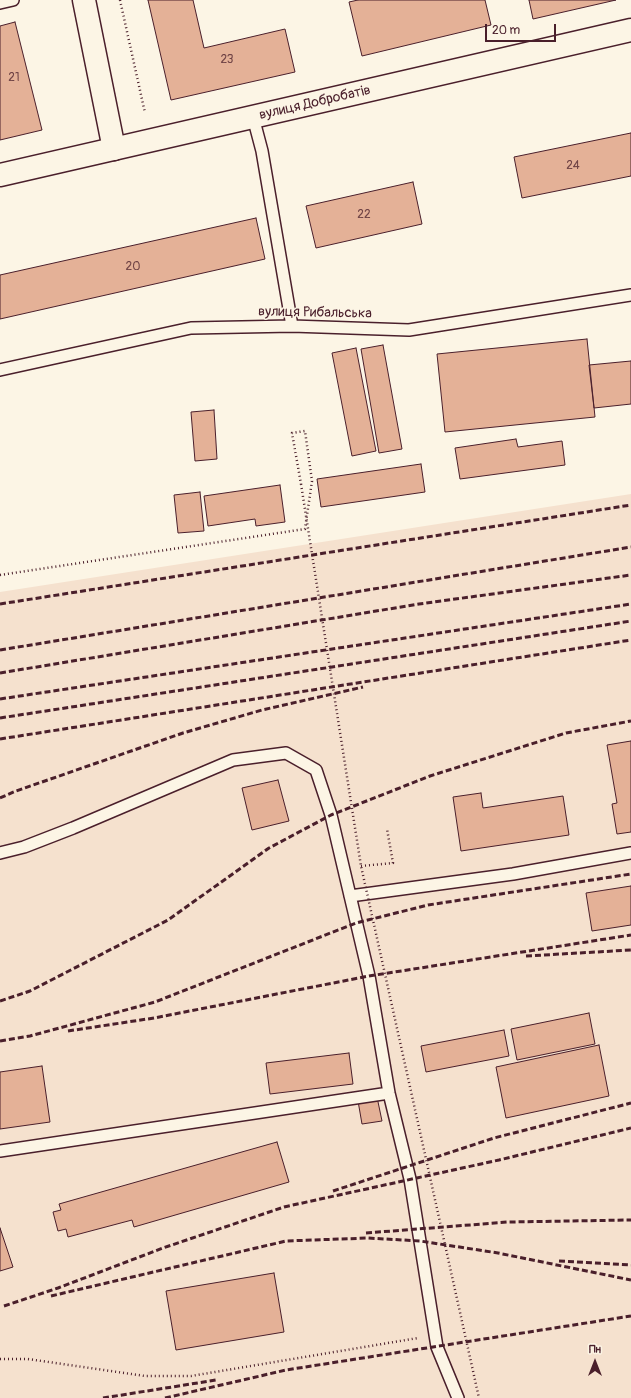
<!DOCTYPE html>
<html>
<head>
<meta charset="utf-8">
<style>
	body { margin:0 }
	#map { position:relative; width:631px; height:1398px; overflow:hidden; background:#fcf5e5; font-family:Pangolin,sans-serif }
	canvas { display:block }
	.north { position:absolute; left:575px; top:1342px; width:40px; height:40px; -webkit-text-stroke:3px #fcf5e5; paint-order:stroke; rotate:0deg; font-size:11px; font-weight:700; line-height:16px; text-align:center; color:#4a1f2b }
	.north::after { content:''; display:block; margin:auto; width:14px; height:18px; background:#4a1f2b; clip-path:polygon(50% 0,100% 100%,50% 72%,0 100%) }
	.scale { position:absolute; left:485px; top:24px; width:71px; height:18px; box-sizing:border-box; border:2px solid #4a1f2b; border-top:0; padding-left:5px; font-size:12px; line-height:14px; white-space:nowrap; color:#4a1f2b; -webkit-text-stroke:3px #fcf5e5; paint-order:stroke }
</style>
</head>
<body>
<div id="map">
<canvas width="631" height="1398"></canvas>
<div class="north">Пн</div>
<div class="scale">20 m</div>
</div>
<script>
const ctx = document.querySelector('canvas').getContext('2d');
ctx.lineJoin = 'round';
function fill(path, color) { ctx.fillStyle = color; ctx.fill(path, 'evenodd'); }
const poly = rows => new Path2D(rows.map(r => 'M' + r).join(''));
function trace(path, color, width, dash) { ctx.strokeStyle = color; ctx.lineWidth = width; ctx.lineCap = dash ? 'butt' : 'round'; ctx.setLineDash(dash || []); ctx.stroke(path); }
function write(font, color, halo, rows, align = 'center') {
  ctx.font = font + ' Pangolin,sans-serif'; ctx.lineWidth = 3; ctx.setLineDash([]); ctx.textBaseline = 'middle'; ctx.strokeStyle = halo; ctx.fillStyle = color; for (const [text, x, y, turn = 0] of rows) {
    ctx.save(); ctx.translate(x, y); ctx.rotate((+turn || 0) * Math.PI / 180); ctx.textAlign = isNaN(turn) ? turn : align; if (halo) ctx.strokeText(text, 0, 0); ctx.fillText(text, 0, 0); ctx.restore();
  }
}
fill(poly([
	[631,494,631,1398,0,1398,0,592]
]), '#f5e1ce');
const building = poly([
	[148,0,193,0,204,48,285,29,295,72,171,100,148,0],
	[358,0,485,0,491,25,362,56,349,2,358,0],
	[529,0,616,0,533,19,529,0],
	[15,22,42,130,0,140,0,26,15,22],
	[631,133,631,176,522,198,514,157,631,133],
	[413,182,422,224,316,248,306,206,413,182],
	[256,218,265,259,0,319,0,275,256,218],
	[587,339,595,417,445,432,437,354,587,339],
	[383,345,402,449,379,453,361,349,383,345],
	[356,348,376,451,352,456,332,353,356,348],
	[631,361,631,404,594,408,589,365,631,361],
	[214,410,217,459,195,461,191,412,214,410],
	[516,439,518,447,562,441,565,465,460,479,455,448,516,439],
	[421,464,425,492,321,507,317,479,421,464],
	[280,485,285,522,256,526,255,519,208,526,204,496,280,485],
	[200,492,204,531,178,533,174,495,200,492],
	[631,741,631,832,617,834,612,804,617,803,607,745,631,741],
	[278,780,289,821,252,830,242,788,278,780],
	[481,793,483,808,563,796,569,835,461,851,453,797,481,793],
	[631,886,631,925,592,931,586,893,631,886],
	[589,1013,595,1044,517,1060,511,1029,589,1013],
	[504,1030,509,1056,426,1072,421,1046,504,1030],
	[599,1045,609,1096,506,1118,496,1067,599,1045],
	[349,1053,353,1084,270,1094,266,1063,349,1053],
	[42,1066,50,1122,0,1129,0,1072,42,1066],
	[377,1097,382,1121,362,1124,358,1101,377,1097],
	[277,1142,289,1182,134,1227,132,1220,68,1237,66,1229,58,1231,53,1212,61,1210,59,1204,277,1142],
	[0,1228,13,1267,0,1271,0,1228],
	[274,1273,284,1332,176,1350,166,1291,274,1273]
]);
fill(building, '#e4b197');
trace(building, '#4a1f2b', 1);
const service = poly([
	[0,3,13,0],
	[253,117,262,151,292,326],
	[0,370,191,328,292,326,409,330,631,295],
	[0,853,24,847,73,828,233,760,286,753,316,770,331,815,369,976,389,1093,410,1179,437,1347,458,1398],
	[350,896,513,874,631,853],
	[0,1151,389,1093]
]);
const minor = poly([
	[84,0,114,149]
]);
const tertiary = poly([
	[0,175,631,30]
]);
trace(service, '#4a1f2b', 14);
trace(minor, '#4a1f2b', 25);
trace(tertiary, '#4a1f2b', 25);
trace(poly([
	[120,0,145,113],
	[0,575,305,529,312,481,305,431,292,433,301,484],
	[361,866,393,863,387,829],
	[0,1359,28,1359,145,1376,191,1376,418,1338]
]), '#4a1f2b', 2.5, [1, 3]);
trace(service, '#fcf5e5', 11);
trace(minor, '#fcf5e5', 22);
trace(tertiary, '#fcf5e5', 22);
trace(poly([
	[0,604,631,505],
	[0,650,631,547],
	[0,673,419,604,631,575],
	[0,699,631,604],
	[0,718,631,621],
	[0,739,631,640],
	[0,798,16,791,183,733,262,710,363,687],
	[526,956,631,950],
	[0,1001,30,991,168,920,269,848,331,815,430,776,566,733,631,721],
	[68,1031,154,1018,369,976,631,935],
	[0,1041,30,1036,155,1002,356,923,428,905,631,874],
	[333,1191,494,1138,631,1103],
	[366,1233,508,1222,631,1220],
	[559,1261,631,1265],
	[51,1296,286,1241,368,1238,420,1241,498,1253,631,1280],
	[4,1306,58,1288,163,1248,284,1207,499,1160,631,1128],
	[103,1398,216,1380],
	[165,1398,286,1370,631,1316]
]), '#4a1f2b', 3, [6, 3]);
trace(poly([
	[301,484,361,866,479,1398]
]), '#4a1f2b', 2.5, [1, 3]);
write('12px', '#704446', null, [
	["23",227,60],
	["21",14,78],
	["24",573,166],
	["22",364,215],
	["20",133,267]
]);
write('14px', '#4a1f2b', '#fcf5e5', [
	["вулиця Добробатів",315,103,-13],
	["вулиця Рибальська",315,313,1]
]);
</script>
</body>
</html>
